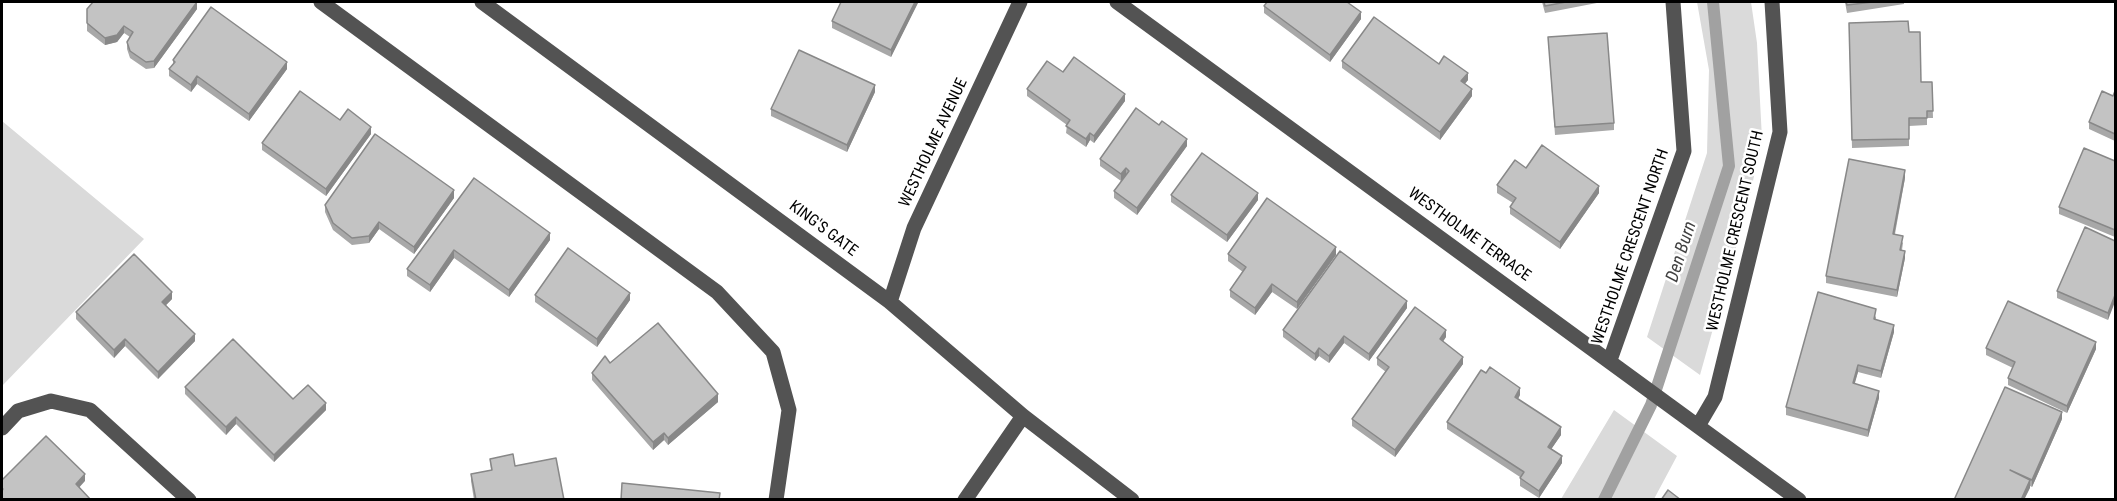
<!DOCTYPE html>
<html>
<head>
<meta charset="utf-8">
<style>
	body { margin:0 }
	#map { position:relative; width:2117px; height:501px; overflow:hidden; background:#fff; font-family:"Roboto Condensed",sans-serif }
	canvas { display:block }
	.frame { position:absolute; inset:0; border:3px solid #000; pointer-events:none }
</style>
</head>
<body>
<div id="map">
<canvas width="2117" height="501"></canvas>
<div class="frame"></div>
</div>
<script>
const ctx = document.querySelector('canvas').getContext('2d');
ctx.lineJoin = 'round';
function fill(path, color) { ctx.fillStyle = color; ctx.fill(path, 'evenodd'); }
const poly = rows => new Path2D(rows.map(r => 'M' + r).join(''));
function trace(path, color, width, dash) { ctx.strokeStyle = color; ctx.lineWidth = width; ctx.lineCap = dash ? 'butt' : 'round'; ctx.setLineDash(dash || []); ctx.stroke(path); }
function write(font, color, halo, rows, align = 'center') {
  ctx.font = font + ' "Roboto Condensed",sans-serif'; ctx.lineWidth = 5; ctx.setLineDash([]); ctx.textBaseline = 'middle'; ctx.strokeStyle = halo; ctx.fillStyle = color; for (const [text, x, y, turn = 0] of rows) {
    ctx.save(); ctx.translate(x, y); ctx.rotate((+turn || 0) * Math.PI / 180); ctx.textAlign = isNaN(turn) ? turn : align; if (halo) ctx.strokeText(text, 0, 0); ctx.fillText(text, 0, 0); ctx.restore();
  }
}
fill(poly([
	[1697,2,1751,2,1757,43,1762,139,1748,204,1700,375,1647,337,1707,153,1709,70],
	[2,121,144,239,2,386],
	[1614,410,1677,456,1654,499,1561,499]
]), '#dadada');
trace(poly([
	[1604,500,1651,405,1729,166,1713,2]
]), '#a1a1a1', 12);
trace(poly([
	[321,2,717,292,773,352,789,410,776,500],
	[482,2,890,302,1023,416,1132,500],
	[1117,2,1799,500],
	[890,302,914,228,1020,2],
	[1610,360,1684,151,1673,2],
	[1698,426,1715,397,1780,132,1772,2],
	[2,428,18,411,51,401,90,410,189,500],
	[965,500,1023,416]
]), '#535353', 15);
fill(poly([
	[918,2,891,57,832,28,832,21],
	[1542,2,1602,2,1545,13],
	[1845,2,1904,2,1904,4,1847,13],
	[1264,6,1361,19,1330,62,1264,13],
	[87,9,197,9,154,68,146,69,130,58,127,49,127,42,130,37,124,33,117,42,105,45,87,31],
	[1849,23,1909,32,1921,82,1932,82,1933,118,1927,118,1927,125,1909,126,1909,146,1852,148],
	[1548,37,1614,123,1614,130,1555,135],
	[173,60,287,69,249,121,197,84,191,92,169,76,169,69,173,65],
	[1342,61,1439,64,1468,80,1465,84,1472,96,1440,140,1342,68],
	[1063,72,1125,101,1094,143,1090,140,1086,147,1066,133,1067,125,1027,96,1027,89],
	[2115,91,2115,141,2089,129,2089,122,2113,96],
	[875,92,847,152,771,116,771,109],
	[340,120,371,134,326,196,262,150,262,143],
	[1159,125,1187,146,1137,215,1114,198,1114,191,1126,175,1121,181,1100,166,1100,159],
	[2115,161,2115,237,2059,214,2059,207],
	[474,178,550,240,509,297,454,258,430,292,407,276,407,269],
	[1905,178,1895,234,1903,243,1902,250,1905,258,1897,297,1826,283,1826,276],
	[1497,185,1599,193,1560,249,1510,214,1510,207,1513,203,1497,193],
	[1171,195,1258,200,1227,242,1171,202],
	[454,198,414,254,379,229,369,243,352,245,333,230,325,212,325,205],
	[2115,241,2108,320,2057,298,2057,291],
	[1228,254,1336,255,1297,309,1272,292,1255,315,1230,297,1230,290,1243,272,1228,261],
	[535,295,630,300,597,347,535,302],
	[172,299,166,305,195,341,158,379,125,346,114,358,76,319,76,312],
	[1407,308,1369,361,1344,343,1329,363,1319,356,1315,361,1283,337,1283,330],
	[1876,316,1876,319,1894,332,1881,378,1858,372,1854,384,1879,398,1868,437,1786,415,1786,407],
	[1446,337,1443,341,1463,364,1395,457,1352,426,1352,419,1386,372,1377,365,1377,358],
	[1986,348,2096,349,2067,413,2008,385,2008,378,2013,368,1986,355],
	[610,363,718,402,668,445,664,440,653,450,592,380,592,373],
	[185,387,293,399,326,410,274,462,236,424,226,435,185,394],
	[1520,395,1518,399,1561,435,1551,449,1562,463,1539,498,1520,486,1520,477,1447,429,1447,422],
	[2062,419,2032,487,2030,486,2030,488,1954,500],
	[490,459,564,500,474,500,471,481,471,474,491,470]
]), '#a8a8a8');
fill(poly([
	[197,2,197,9,154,68,154,61],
	[915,2,918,2,918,3,891,57,891,50],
	[1361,12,1361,19,1330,62,1330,55],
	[124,26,124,33,117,42,105,45,105,38],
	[287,62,287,69,249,121,249,114],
	[1468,73,1468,80,1461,88,1461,81],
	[197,76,197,84,191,92,191,85],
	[875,85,875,92,847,152,847,145],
	[1472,89,1472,96,1440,140,1440,132],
	[1125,94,1125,101,1094,143,1094,136],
	[371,127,371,134,326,196,326,189],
	[1090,133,1090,140,1086,147,1086,139],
	[1187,139,1187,146,1137,215,1137,208],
	[1126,168,1126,175,1121,181,1121,174],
	[1905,170,1905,178,1893,241,1893,234],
	[1599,186,1599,193,1560,249,1560,242],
	[454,190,454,198,414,254,414,247],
	[1258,193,1258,200,1227,242,1227,235],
	[379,222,379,229,369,243,369,236],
	[550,233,550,240,509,297,509,290],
	[1336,247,1336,255,1297,309,1297,302],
	[454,250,454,258,430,292,430,285],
	[1905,251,1905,258,1897,297,1897,290],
	[1272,284,1272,292,1255,315,1255,308],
	[172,292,172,299,162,309,162,302],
	[630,293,630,300,597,347,597,339],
	[2115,295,2115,302,2108,320,2108,313],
	[1407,301,1407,308,1369,361,1369,354],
	[1894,325,1894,332,1881,378,1881,371],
	[1446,330,1446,337,1440,346,1440,339],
	[195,334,195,341,158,379,158,372],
	[1344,336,1344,343,1329,363,1329,356],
	[125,339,125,346,114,358,114,350],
	[2096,342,2096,349,2067,413,2067,406],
	[1319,348,1319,356,1315,361,1315,354],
	[1463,357,1463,364,1395,457,1395,450],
	[1858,365,1858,372,1853,390,1853,383],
	[1520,388,1520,395,1515,404,1515,397],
	[1879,391,1879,398,1868,437,1868,430],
	[718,394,718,402,668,445,668,438],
	[326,403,326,410,274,462,274,455],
	[2062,412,2062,419,2032,487,2032,480],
	[236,417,236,424,226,435,226,427],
	[1561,427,1561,435,1548,454,1548,447],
	[664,433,664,440,653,450,653,442],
	[1562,456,1562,463,1539,498,1539,491],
	[85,474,85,481,76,491,76,484],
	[2030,480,2030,488,2024,500,2021,500]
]), '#888');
const building = poly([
	[93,2,197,2,154,61,146,62,130,51,127,42,133,32,124,26,117,35,105,38,87,23,87,9,93,2],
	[841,2,915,2,891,50,832,21,841,2],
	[1267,2,1347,2,1361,12,1330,55,1264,6,1267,2],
	[1544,2,1566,2,1545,6,1544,2],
	[1846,2,1873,2,1847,5,1846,2],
	[211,7,287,62,249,114,197,76,191,85,169,69,175,62,173,60,211,7],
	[1374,17,1439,64,1444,56,1468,73,1461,81,1472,89,1440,132,1342,61,1374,17],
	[1908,21,1909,32,1920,32,1921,82,1932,82,1933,111,1927,111,1927,118,1909,118,1909,139,1852,140,1849,23,1908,21],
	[1607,33,1614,123,1555,127,1548,37,1607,33],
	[799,50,875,85,847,145,771,109,799,50],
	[1074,57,1125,94,1094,136,1090,133,1086,139,1066,126,1070,120,1027,89,1047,61,1063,72,1074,57],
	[300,91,340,120,348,109,371,127,326,189,262,143,300,91],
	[2102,91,2113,96,2115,91,2115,134,2089,122,2102,91],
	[1136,108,1159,125,1162,121,1187,139,1137,208,1114,191,1129,171,1126,168,1121,174,1100,159,1136,108],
	[375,134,454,190,414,247,379,222,369,236,352,238,333,223,325,205,375,134],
	[1542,145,1599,186,1560,242,1510,207,1516,198,1497,185,1515,160,1526,168,1542,145],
	[2084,148,2115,161,2115,230,2059,207,2084,148],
	[1202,153,1258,193,1227,235,1171,195,1202,153],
	[1849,159,1905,170,1893,234,1903,236,1900,250,1905,251,1897,290,1826,276,1849,159],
	[474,178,550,233,509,290,454,250,430,285,407,269,474,178],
	[1267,198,1336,247,1297,302,1272,284,1255,308,1230,290,1246,267,1228,254,1267,198],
	[2085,227,2115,241,2115,295,2108,313,2057,291,2085,227],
	[568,248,630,293,597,339,535,295,568,248],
	[1340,251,1407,301,1369,354,1344,336,1329,356,1319,348,1315,354,1283,330,1340,251],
	[134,254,172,292,162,302,195,334,158,372,125,339,114,350,76,312,134,254],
	[1818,292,1876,309,1874,319,1894,325,1881,371,1858,365,1853,383,1879,391,1868,430,1786,407,1818,292],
	[2008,301,2096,342,2067,406,2008,378,2015,362,1986,348,2008,301],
	[1415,307,1446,330,1440,339,1463,357,1395,450,1352,419,1389,367,1377,358,1415,307],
	[658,323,718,394,668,438,664,433,653,442,592,373,605,356,610,363,658,323],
	[233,339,293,399,308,385,326,403,274,455,236,417,226,427,185,387,233,339],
	[1490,367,1520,388,1515,397,1561,427,1548,447,1562,456,1539,491,1520,478,1524,472,1447,422,1481,370,1486,373,1490,367],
	[2005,387,2062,412,2032,480,2010,470,2030,480,2021,500,1954,500,2005,387],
	[46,436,85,474,76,484,91,500,2,500,2,491,3,489,2,488,2,480,46,436],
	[513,454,515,466,556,458,564,500,476,500,471,474,492,470,490,459,513,454],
	[622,483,720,493,719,500,621,500,622,483],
	[1668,490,1681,500,1661,500,1668,490]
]);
fill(building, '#c3c3c3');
trace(building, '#888', 1.5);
write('16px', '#000', '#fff', [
	["WESTHOLME AVENUE",934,143,-65],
	["KING'S GATE",823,229,37],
	["WESTHOLME CRESCENT SOUTH",1736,231,-77],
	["WESTHOLME TERRACE",1469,235,36],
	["WESTHOLME CRESCENT NORTH",1631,247,-71]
]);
write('italic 18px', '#424242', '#fff', [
	["Den Burn",1682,252,-72]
]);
</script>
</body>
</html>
